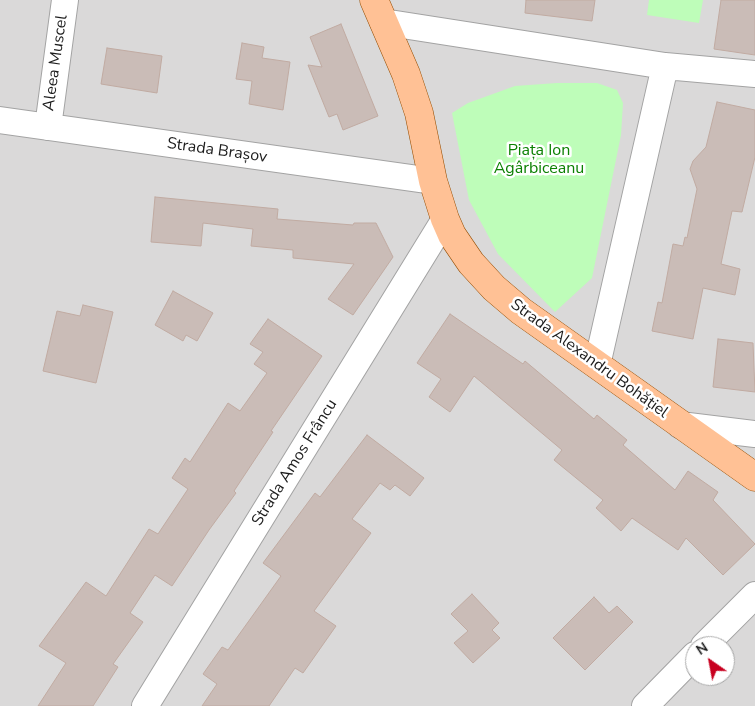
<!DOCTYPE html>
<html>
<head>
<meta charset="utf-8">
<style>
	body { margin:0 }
	#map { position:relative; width:755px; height:706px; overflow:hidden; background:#eee8e1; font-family:"Nunito Sans",sans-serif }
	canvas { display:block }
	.north { position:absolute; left:685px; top:636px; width:50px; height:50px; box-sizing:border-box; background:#fff; border:1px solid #a4a4a4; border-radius:50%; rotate:327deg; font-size:14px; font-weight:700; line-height:20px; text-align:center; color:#1c1c1c }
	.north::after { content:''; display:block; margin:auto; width:18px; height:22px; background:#c8001f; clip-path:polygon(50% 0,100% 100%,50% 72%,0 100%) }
</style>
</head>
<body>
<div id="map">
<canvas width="755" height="706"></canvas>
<div class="north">N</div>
</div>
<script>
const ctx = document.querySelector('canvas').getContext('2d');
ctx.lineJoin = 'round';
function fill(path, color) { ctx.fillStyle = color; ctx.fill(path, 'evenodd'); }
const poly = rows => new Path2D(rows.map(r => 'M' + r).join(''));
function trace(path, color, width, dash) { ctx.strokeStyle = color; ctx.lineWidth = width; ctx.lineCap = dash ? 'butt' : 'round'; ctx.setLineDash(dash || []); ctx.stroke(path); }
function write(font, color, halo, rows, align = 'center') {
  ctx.font = font + ' "Nunito Sans",sans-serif'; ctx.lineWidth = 5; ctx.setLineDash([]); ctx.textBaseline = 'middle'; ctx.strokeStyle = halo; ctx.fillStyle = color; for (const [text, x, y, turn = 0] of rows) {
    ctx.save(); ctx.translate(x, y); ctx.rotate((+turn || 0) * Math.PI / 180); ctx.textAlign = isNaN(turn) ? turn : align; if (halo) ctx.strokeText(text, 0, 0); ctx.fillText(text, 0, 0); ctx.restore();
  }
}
fill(poly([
	[0,0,755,0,755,706,0,706],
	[695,646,725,646,725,676,695,676]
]), '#dad9d9');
fill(poly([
	[649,0,703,0,699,23,647,15],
	[557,83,597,83,617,90,623,103,621,135,592,278,555,312,498,254,469,200,452,113,468,103,515,86]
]), '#befdb9');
const building = poly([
	[526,0,595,0,592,21,525,13,526,0],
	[721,0,755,0,755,55,714,49,721,0],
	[341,24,378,116,343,130,337,114,329,117,308,65,322,67,310,37,341,24],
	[242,43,264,47,262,58,290,62,283,110,249,104,252,81,236,79,242,43],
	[107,48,162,56,157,93,101,84,107,48],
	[717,102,755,110,755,157,742,212,732,211,721,264,740,269,735,295,703,288,693,339,652,331,658,302,662,303,673,244,683,246,685,237,687,238,697,189,690,169,693,161,706,147,717,102],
	[155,197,278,209,277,219,353,225,354,223,376,223,393,257,353,315,328,299,354,264,293,258,293,250,251,246,253,229,203,223,201,246,151,242,155,197],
	[173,291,213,313,197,341,186,335,183,341,155,325,173,291],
	[83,305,113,312,96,383,43,371,57,311,80,316,83,305],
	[450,314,523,364,525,361,594,419,597,415,627,440,623,445,675,490,688,471,718,492,713,500,755,544,723,575,686,538,678,550,632,518,621,531,596,508,603,500,554,460,562,450,474,376,450,412,429,397,441,379,417,363,450,314],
	[268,319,322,356,271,431,273,432,234,491,236,493,209,530,172,586,155,575,130,613,143,622,113,664,118,667,93,706,38,706,66,663,39,646,86,582,106,596,149,529,158,534,188,489,172,478,185,458,190,462,228,403,240,411,267,373,254,364,263,352,250,344,268,319],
	[718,339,753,343,755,392,713,387,718,339],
	[367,435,424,478,410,496,395,485,390,490,380,483,352,519,371,533,314,611,336,626,303,673,295,668,269,706,202,706,217,684,203,674,222,647,228,650,281,576,263,563,315,493,320,497,367,435],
	[472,594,499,623,492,630,500,638,473,663,454,643,468,631,451,614,472,594],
	[594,597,609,613,617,606,633,622,585,670,553,638,594,597]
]);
fill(building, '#cabcb7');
trace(building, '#c1aba2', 1);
const minor = poly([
	[383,22,665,66,755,74],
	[0,120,433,181],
	[48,127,65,0],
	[597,365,665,66],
	[680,425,755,434],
	[704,646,755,595],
	[145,706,445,219],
	[645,706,695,655]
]);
const major = poly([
	[374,0,406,74,419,113,433,181,445,219,452,235,471,263,494,288,521,311,755,477]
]);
trace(minor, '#a3a3a3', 28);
trace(major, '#944c00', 29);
trace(minor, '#fff', 26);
trace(major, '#ffc195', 28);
write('16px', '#1c1c1c', '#fff', [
	["Aleea Muscel",56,63,-82],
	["Strada Brașov",217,151,8],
	["Strada Alexandru Bohățiel",589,359,36],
	["Strada Amos Frâncu",295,463,-58]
]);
write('16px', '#0c8103', '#fff', [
	["Piața Ion",539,151],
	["Agârbiceanu",539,169]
]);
</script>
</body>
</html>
